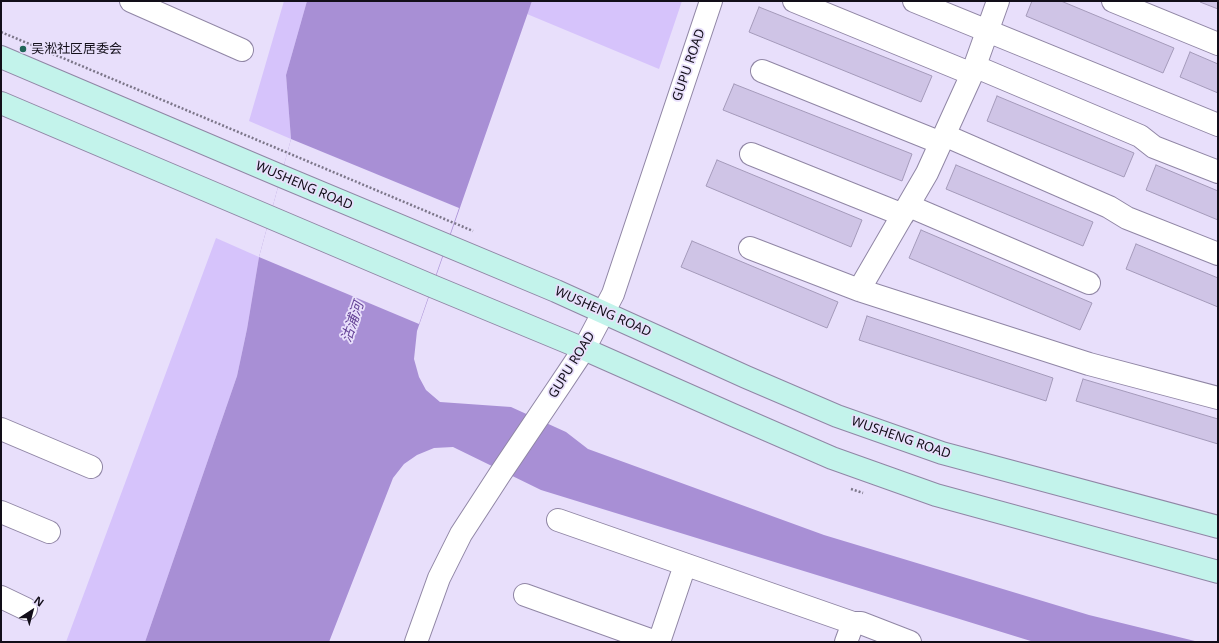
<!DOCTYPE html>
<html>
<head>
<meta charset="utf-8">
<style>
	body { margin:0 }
	#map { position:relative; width:1219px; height:643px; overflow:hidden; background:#e8dffb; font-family:"Noto Sans",sans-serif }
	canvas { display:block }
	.frame { position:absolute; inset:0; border:2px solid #120e19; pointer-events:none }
	.north { position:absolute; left:12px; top:591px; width:40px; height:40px; -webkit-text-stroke:3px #e8dffb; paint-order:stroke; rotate:36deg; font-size:11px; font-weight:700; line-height:16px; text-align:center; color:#120e19 }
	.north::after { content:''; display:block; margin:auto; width:14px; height:18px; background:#120e19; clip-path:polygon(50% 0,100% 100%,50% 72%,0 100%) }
</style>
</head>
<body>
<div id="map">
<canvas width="1219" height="643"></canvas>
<div class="frame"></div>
<div class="north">N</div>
</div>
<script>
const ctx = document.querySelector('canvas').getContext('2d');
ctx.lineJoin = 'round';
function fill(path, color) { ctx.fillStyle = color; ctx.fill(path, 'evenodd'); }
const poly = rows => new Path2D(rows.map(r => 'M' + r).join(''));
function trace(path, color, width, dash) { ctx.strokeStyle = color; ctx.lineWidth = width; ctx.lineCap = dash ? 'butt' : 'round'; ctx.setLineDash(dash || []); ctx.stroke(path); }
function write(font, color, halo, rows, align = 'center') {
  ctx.font = font + ' "Noto Sans","Noto Sans SC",sans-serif'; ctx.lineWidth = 3.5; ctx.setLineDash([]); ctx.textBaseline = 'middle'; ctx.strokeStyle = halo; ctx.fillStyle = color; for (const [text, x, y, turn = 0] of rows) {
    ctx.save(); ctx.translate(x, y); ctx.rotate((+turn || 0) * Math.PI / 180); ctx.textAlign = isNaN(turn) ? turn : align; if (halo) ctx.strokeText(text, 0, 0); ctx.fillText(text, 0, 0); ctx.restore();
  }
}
fill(poly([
	[284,1,307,1,286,75,291,139,249,121],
	[532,1,682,1,659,69,527,14],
	[216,238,259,257,247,329,237,376,145,642,66,642]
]), '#d6c3fb');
fill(poly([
	[307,1,532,1,417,331,414,359,419,377,426,390,440,402,511,407,566,432,588,449,824,535,1089,615,1199,642,1034,642,541,490,453,447,434,448,417,455,404,464,393,478,329,642,145,642,237,376,247,329,259,257,291,139,286,75]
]), '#a88fd5');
fill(poly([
	[291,139,459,208,419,324,259,257]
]), '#e8dffb');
const building = poly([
	[1032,1,1061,1,1174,48,1163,73,1026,16,1032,1],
	[1200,1,1218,1,1218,9,1200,2,1200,1],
	[759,7,932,76,921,102,749,32,759,7],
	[1190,52,1218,64,1218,93,1180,77,1190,52],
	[734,84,912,154,902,181,723,110,734,84],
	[997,96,1134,153,1124,177,987,121,997,96],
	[717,160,862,220,851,247,706,186,717,160],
	[956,165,1093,222,1083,246,946,189,956,165],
	[1156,165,1218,191,1218,220,1146,190,1156,165],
	[921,230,1092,303,1080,330,909,258,921,230],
	[692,241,838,302,827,328,681,267,692,241],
	[1136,244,1218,278,1218,307,1126,269,1136,244],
	[867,316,1053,378,1046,401,859,340,867,316],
	[1083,379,1218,419,1218,444,1076,401,1083,379]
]);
fill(building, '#cfc4e6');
trace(building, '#a49aba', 1);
const minor = poly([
	[131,1,242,50],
	[794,1,972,74],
	[914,1,1218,125],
	[1113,1,1218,44],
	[974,66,1140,136,1154,147,1218,172],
	[762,71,941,143],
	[944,135,1109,207,1127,218,1218,254],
	[751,154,903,215],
	[909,206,1089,283],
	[750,248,859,290,1089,364,1218,398],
	[859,290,927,173,972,74,998,1],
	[1,429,91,467],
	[1,512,49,532],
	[558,520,853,623,861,623,910,642],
	[525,595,656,642],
	[1,597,26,609],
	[659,642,685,565],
	[846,642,853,623]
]);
const tertiary = poly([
	[416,642,439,578,461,534,500,474,560,385,584,349,613,294,711,1]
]);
const secondary = poly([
	[1,57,281,176,556,291,746,377,837,416,942,453,1218,527],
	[1,103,432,286,584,349,733,415,832,458,936,495,1218,572]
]);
trace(minor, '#9086a5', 24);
trace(tertiary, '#9086a5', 24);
trace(secondary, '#9086a5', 24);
trace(poly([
	[1,32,473,231],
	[851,489,863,493]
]), '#7c7689', 2.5, [2, 2]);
trace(minor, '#fff', 22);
trace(tertiary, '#fff', 22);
trace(secondary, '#c3f3eb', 22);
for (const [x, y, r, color] of [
	[23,49,4,"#206558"]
]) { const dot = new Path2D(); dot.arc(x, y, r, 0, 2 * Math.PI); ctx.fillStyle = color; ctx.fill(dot); trace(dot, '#e8dffb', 1.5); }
write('13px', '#120e19', '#e8dffb', [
	["吴淞社区居委会",31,49]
], 'left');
write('13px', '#120e19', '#e8dffb', [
	["GUPU ROAD",689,65,-71],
	["WUSHENG ROAD",304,186,23],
	["WUSHENG ROAD",603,312,24],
	["GUPU ROAD",572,365,-58],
	["WUSHENG ROAD",901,438,19]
]);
write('italic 14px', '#644296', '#e8dffb', [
	["沽浦河",353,322,-71]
]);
</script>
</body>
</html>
